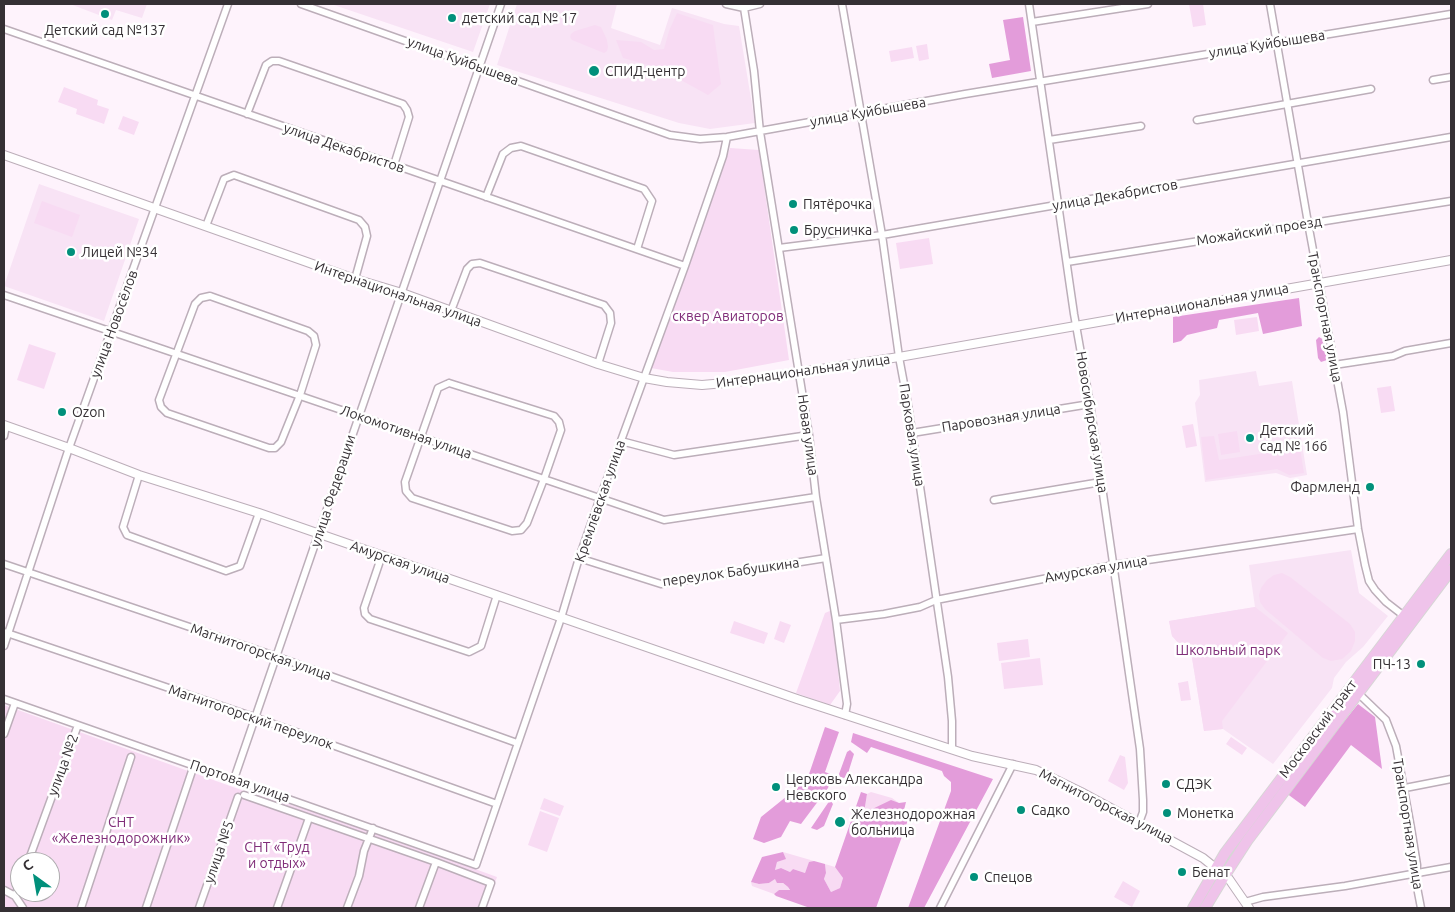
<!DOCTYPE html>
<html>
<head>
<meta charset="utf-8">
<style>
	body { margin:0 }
	#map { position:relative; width:1455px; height:912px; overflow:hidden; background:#fef3fc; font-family:Ubuntu,sans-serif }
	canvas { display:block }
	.frame { position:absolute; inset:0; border:5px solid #353034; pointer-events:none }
	.north { position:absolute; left:10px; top:852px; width:50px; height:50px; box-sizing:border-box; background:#fff; border:1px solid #aeacae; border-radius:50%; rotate:328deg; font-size:14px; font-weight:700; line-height:20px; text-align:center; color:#353034 }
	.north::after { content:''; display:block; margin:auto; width:18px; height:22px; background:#01907b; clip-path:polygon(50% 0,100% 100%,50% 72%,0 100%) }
</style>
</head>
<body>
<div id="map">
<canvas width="1455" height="912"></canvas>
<div class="frame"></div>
<div class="north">С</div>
</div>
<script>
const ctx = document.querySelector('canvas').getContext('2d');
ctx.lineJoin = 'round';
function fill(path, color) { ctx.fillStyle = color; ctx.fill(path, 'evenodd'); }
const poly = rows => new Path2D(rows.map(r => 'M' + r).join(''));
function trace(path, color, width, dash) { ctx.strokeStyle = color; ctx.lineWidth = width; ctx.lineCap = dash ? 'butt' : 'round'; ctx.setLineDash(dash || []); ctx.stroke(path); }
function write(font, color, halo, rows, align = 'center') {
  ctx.font = font + ' Ubuntu,sans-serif'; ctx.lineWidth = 5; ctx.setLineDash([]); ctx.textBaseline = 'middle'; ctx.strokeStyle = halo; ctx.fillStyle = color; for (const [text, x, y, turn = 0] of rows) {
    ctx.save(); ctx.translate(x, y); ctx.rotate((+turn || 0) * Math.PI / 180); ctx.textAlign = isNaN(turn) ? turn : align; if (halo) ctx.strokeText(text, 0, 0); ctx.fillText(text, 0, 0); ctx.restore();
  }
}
fill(poly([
	[70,4,147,4,142,18,116,10,112,20],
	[331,4,490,4,473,52],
	[517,4,617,4,611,28,660,45,672,8,724,24,739,26,755,123,710,129,679,123,497,65],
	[39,184,139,219,104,321,4,286],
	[1256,371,1259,386,1292,381,1307,475,1290,478,1276,473,1205,482,1195,403,1200,395,1199,380],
	[1351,550,1359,593,1388,616,1363,647,1346,662,1334,678,1332,688,1273,764,1223,729,1204,731,1192,658,1172,636,1169,621,1255,607,1249,565]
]), '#f8e3f5');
fill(poly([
	[1189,4,1203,4,1206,25,1193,27],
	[677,13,713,25,721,84,708,95,659,68,623,58,616,40,641,42,654,50,664,49,669,31],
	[595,25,601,27,607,40,608,47,607,51,604,53,572,40,570,37,571,34,575,31],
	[927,44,929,59,919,61,916,46],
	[912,47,914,58,891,62,889,51],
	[64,87,98,100,97,105,109,109,104,124,76,114,77,109,58,102],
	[123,116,139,122,134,135,118,129],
	[730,148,759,150,789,360,725,372,673,372,651,368],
	[42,201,80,215,72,237,34,223],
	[929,238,933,264,900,269,896,243],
	[1257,317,1259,331,1236,335,1234,320],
	[29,344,56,353,44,389,17,380],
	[1391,386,1395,411,1381,413,1377,388],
	[1193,424,1197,446,1186,448,1182,426],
	[1237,431,1240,452,1221,455,1218,434],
	[1214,436,1219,460,1300,448,1304,473,1289,475,1277,469,1206,480,1201,437],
	[1282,573,1290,577,1350,624,1355,632,1355,641,1351,651,1342,659,1331,661,1323,658,1265,609,1260,602,1259,595,1261,588,1267,580,1274,575],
	[1255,607,1288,633,1222,721,1223,729,1204,731,1192,658,1172,636,1169,621],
	[832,610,840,691,830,705,796,693,825,613],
	[734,621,768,633,764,644,730,633],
	[780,621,791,625,784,643,774,639],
	[1028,639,1030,657,999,661,997,643],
	[1040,658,1043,685,1004,689,1001,663],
	[1188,681,1191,700,1181,701,1178,683],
	[4,705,244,791,335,818,497,877,486,908,4,908],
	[20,862,50,862,50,892,20,892],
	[1231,737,1247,748,1242,755,1226,744],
	[1120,755,1125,757,1128,783,1124,790,1108,781],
	[871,792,892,798,899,803,864,814,867,794],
	[544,798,564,806,560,816,540,809],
	[540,811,559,818,547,852,528,845],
	[783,852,814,861,809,863,805,873,793,869,790,872,781,868,775,870,777,862,785,859],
	[825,864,835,867,843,878,840,888,831,892,824,879,826,873],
	[776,878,788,887,790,891,779,890,774,894,752,886,751,882,759,884,769,883],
	[1123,881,1140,891,1132,907,1114,897]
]), '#f8dbf3');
fill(poly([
	[1023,17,1031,71,992,78,989,64,1010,60,1003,20],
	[1299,298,1302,326,1263,334,1258,313,1219,320,1217,328,1187,335,1181,341,1173,343,1173,317],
	[1319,337,1324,340,1327,360,1321,362,1318,358,1316,340],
	[1358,704,1375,717,1382,769,1351,745,1305,807,1286,793],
	[825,727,839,732,825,772,833,775,828,788,801,824,790,821,781,837,764,843,753,839,761,817,807,780],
	[853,733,993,779,924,908,908,908,951,791,951,782,944,776,942,771,871,747,867,753,851,742],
	[850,750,854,754,849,770,849,775,844,778,840,777,839,774,847,752],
	[861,792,867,794,864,813,891,800,899,803,906,802,903,814,908,820,876,908,810,908,776,896,774,894,779,890,790,890,788,887,783,883,777,883,775,879,769,883,759,884,751,882,762,857,783,852,786,859,777,862,775,870,781,868,790,872,793,869,805,873,809,862,814,861,825,864,826,873,824,879,831,892,840,888,843,878,835,867],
	[830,800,833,804,824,826,817,830,811,828]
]), '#e39cda');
const minor = poly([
	[301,4,670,135,700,139,727,137,965,94,1451,14],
	[726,4,744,8,760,4],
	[842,4,882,235,899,357,908,405,948,677,952,721,952,749],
	[1029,4,1074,314,1090,404,1140,749,1143,800,1143,812,1139,823],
	[1270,4,1308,223,1343,412,1358,529,1365,565,1369,581,1375,590,1386,602,1404,616],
	[744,8,754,71,760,132,809,435,816,497,836,620,847,704,845,715],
	[1032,22,1148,4],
	[4,29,685,266],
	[1433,80,1451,77],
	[247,114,266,65,272,61,279,61,403,104,407,110,409,117,394,165],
	[1197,120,1371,89],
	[1049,140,1141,126],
	[486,197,503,154,511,148,521,146,644,189,652,201,637,249],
	[206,226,224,179,234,175,359,220,365,227,367,236,355,279],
	[779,248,882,235,1451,137],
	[1067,262,1451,201],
	[4,295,664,520,816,497],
	[210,296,308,331,314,336,316,345,300,395,281,442,275,448,269,448,167,413,161,407,159,400,195,304,201,298,210,296],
	[451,311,467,269,472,264,480,263,604,305,610,313,611,323,598,364],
	[1334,365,1393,356,1405,351,1451,343],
	[449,383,554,416,559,422,561,430,544,479,527,523,521,530,512,531,412,498,406,491,405,482,438,388,449,383],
	[912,433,1090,404],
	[4,436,6,426],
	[621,441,674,455,809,435],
	[139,475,123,527,127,535,226,571,240,566,259,513],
	[994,500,1101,482],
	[382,555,364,608,365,614,370,619,469,652,481,646,497,595],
	[579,558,661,584,826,558],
	[4,564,275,656,517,743],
	[836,620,884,614,920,607,936,600,1114,565,1358,529],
	[4,632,254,717,497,804],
	[4,646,69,448,228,4],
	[1358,693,1386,720,1396,746,1411,828,1417,865,1416,882,1421,908],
	[4,699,476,865,561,618,579,558,600,498,685,266,723,156,727,137],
	[4,734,15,703],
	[234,779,501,4],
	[1405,788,1451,779],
	[244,795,436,862,491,883,482,908],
	[28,862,78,725],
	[4,890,15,896,23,908],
	[15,896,20,883],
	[1245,902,1263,897,1345,886,1451,867],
	[81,908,131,757],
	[146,908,194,765],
	[199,908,238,797],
	[277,908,309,818],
	[347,908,359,876,364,851,373,828],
	[419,908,436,862],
	[940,908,1013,764]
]);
const tertiary = poly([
	[4,155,355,279,402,293,598,364,644,378,667,382,702,385,736,382,899,357,1451,260],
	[4,425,69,448,139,475,259,513,797,699,972,756,1036,770,1081,792,1203,858,1229,879,1249,908]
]);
const primary = poly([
	[1193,908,1225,853,1451,554],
	[1205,908,1225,875,1247,841,1451,570]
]);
trace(minor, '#bcaeb9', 9);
trace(tertiary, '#bcaeb9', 10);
trace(primary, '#d7d6d6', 12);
trace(minor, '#fff', 6);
trace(tertiary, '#fff', 8);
trace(primary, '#efc3ea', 10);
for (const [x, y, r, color] of [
	[105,14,5,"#01907b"],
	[452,18,5,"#01907b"],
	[594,71,6,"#01907b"],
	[793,204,5,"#01907b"],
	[794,230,5,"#01907b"],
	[71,252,5,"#01907b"],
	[62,412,5,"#01907b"],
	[1250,438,5,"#01907b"],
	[1370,487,5,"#01907b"],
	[1421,664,5,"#01907b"],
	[1166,784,5,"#01907b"],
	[776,787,5,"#01907b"],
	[1021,810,5,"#01907b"],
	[1167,813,5,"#01907b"],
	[840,822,6,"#01907b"],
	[1182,872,5,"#01907b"],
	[974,877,5,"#01907b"]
]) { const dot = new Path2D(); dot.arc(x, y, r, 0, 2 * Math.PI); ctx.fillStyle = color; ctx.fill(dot); trace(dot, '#fff', 2); }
write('14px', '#353034', '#fff', [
	["детский сад № 17",462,18],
	["Детский сад №137",105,30,"center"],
	["СПИД-центр",605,71],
	["Пятёрочка",803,204],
	["Брусничка",804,230],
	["Лицей №34",81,252],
	["Ozon",72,412],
	["Детский",1260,430],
	["сад № 166",1260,446],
	["Фармленд",1360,487,"right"],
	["ПЧ-13",1411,664,"right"],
	["Церковь Александра",786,779],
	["Невского",786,795],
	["СДЭК",1176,784],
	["Садко",1031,810],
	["Монетка",1177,813],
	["Железнодорожная",851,814],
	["больница",851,830],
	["Бенат",1192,872],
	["Спецов",984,877]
], 'left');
write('14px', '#353034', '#fff', [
	["улица Куйбышева",1267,44,-9],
	["улица Куйбышева",463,61,20],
	["улица Куйбышева",868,112,-10],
	["улица Декабристов",344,148,19],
	["улица Декабристов",1115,195,-10],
	["Можайский проезд",1259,231,-9],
	["Интернациональная улица",398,294,19],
	["Интернациональная улица",1202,303,-10],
	["Транспортная улица",1325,317,79],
	["улица Новосёлов",114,324,-70],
	["Интернациональная улица",803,371,-8],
	["Паровозная улица",1001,418,-9],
	["Новосибирская улица",1092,422,81],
	["Локомотивная улица",406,432,19],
	["Новая улица",808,435,82],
	["Парковая улица",912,435,81],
	["улица Федерации",333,491,-72],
	["Кремлёвская улица",600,501,-71],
	["Амурская улица",400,562,19],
	["Амурская улица",1096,569,-10],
	["переулок Бабушкина",731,572,-8],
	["Магнитогорская улица",261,652,19],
	["Магнитогорский переулок",251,717,19],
	["Московский тракт",1318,729,-53],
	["улица №2",63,765,-70],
	["Портовая улица",240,781,19],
	["Магнитогорская улица",1106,806,27],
	["Транспортная улица",1408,824,81],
	["улица №5",219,852,-71]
]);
write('14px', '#802e79', '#fff', [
	["сквер Авиаторов",728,316],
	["Школьный парк",1228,650],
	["СНТ",121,822],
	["«Железнодорожник»",121,838],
	["СНТ «Труд",277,847],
	["и отдых»",277,863]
]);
</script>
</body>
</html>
